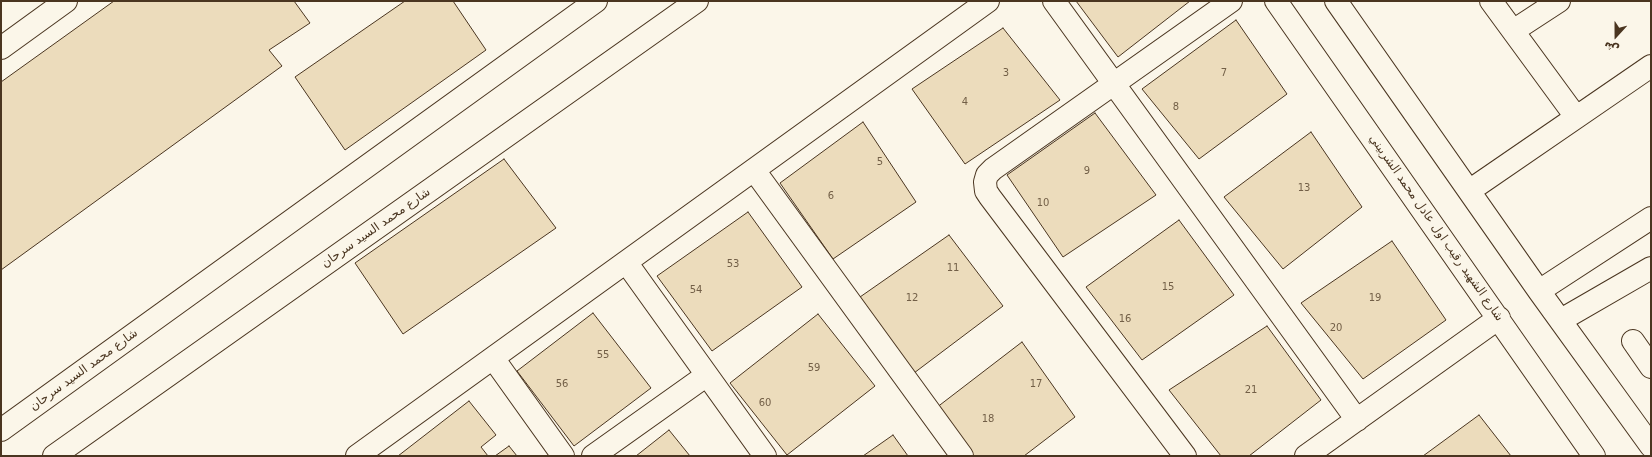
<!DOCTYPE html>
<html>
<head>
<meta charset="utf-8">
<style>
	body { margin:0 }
	#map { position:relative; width:1652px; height:457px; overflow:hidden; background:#fbf6e9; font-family:"DejaVu Sans",Vazirmatn,sans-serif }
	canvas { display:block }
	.frame { position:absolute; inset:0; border:2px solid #4a3520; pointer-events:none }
	.north { position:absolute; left:1596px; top:16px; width:40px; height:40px; -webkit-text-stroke:3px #fbf6e9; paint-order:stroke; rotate:201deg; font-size:11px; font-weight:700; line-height:16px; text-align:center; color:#4a3520 }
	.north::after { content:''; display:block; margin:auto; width:14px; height:18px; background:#4a3520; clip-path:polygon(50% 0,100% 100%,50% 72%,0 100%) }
</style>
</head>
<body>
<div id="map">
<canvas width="1652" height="457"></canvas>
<div class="frame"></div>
<div class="north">ش</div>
</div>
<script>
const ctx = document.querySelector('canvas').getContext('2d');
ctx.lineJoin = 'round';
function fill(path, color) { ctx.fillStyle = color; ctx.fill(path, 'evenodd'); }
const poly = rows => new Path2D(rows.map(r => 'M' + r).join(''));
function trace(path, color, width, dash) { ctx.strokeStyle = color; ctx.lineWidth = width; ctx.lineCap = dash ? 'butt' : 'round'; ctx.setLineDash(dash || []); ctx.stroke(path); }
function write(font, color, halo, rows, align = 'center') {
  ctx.font = font + ' "DejaVu Sans",Vazirmatn,sans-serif'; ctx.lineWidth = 3; ctx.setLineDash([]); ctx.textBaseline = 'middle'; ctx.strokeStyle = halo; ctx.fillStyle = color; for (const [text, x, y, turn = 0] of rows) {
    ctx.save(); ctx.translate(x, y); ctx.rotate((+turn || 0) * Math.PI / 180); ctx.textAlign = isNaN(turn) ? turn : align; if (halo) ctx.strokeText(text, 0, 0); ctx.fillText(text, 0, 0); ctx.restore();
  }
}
const building = poly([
	[114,1,294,1,310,23,269,50,282,66,1,270,1,82,114,1],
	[405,1,453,1,486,50,345,150,295,77,405,1],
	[1076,1,1190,1,1118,57,1076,1],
	[1236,20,1287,94,1199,159,1142,89,1236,20],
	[1003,28,1060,100,965,164,912,89,1003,28],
	[1095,113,1156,195,1063,257,1007,175,1095,113],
	[863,122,916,202,833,259,780,183,863,122],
	[1311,132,1362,207,1283,269,1224,197,1311,132],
	[504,159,556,228,403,334,355,263,504,159],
	[748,212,802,287,712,351,657,276,748,212],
	[1179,220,1234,295,1142,360,1086,287,1179,220],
	[949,235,1003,306,914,373,860,297,949,235],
	[1392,241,1446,320,1363,379,1301,303,1392,241],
	[593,313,651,388,574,446,517,371,593,313],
	[818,314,875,386,787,455,730,383,818,314],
	[1267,326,1321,400,1249,456,1221,456,1169,390,1267,326],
	[1022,342,1075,417,1024,456,973,456,936,408,1022,342],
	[469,401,496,435,481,447,488,456,398,456,469,401],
	[1479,415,1511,456,1423,456,1479,415],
	[669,430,690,456,636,456,669,430],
	[893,435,908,456,863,456,893,435],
	[509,446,517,456,495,456,509,446]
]);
fill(building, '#ecdcbc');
trace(building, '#4a3520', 1);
const minor = poly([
	[1054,1,1357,420],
	[1276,1,1594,456],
	[1336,1,1539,291,1651,446],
	[1491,1,1576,117],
	[1513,31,1559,1],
	[1,48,66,1],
	[754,170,962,456],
	[1469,191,1651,66],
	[626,262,765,456],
	[1539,291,1651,218],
	[1561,320,1651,268],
	[1633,341,1651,367],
	[493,358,563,456],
	[1,430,596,1],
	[54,456,697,1],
	[357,456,988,1],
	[593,456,707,375],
	[1185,456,990,197,986,191,985,182,987,175,993,169,1231,1],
	[1306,456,1499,318]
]);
trace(minor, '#4a3520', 24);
trace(minor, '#fbf6e9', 22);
write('10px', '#725f47', null, [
	["3",1006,73],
	["7",1224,73],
	["4",965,102],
	["8",1176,107],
	["5",880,162],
	["9",1087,171],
	["13",1304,188],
	["6",831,196],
	["10",1043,203],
	["53",733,264],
	["11",953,268],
	["15",1168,287],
	["54",696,290],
	["12",912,298],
	["19",1375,298],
	["16",1125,319],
	["20",1336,328],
	["55",603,355],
	["59",814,368],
	["56",562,384],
	["17",1036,384],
	["21",1251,390],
	["60",765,403],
	["18",988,419]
]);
write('12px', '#4a3520', '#fbf6e9', [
	["شارع محمد السيد سرحان",376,228,-35],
	["شارع الشهيد رقيب اول عادل محمد الشربيني",1436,228,55],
	["شارع محمد السيد سرحان",84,370,-36]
]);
</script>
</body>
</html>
